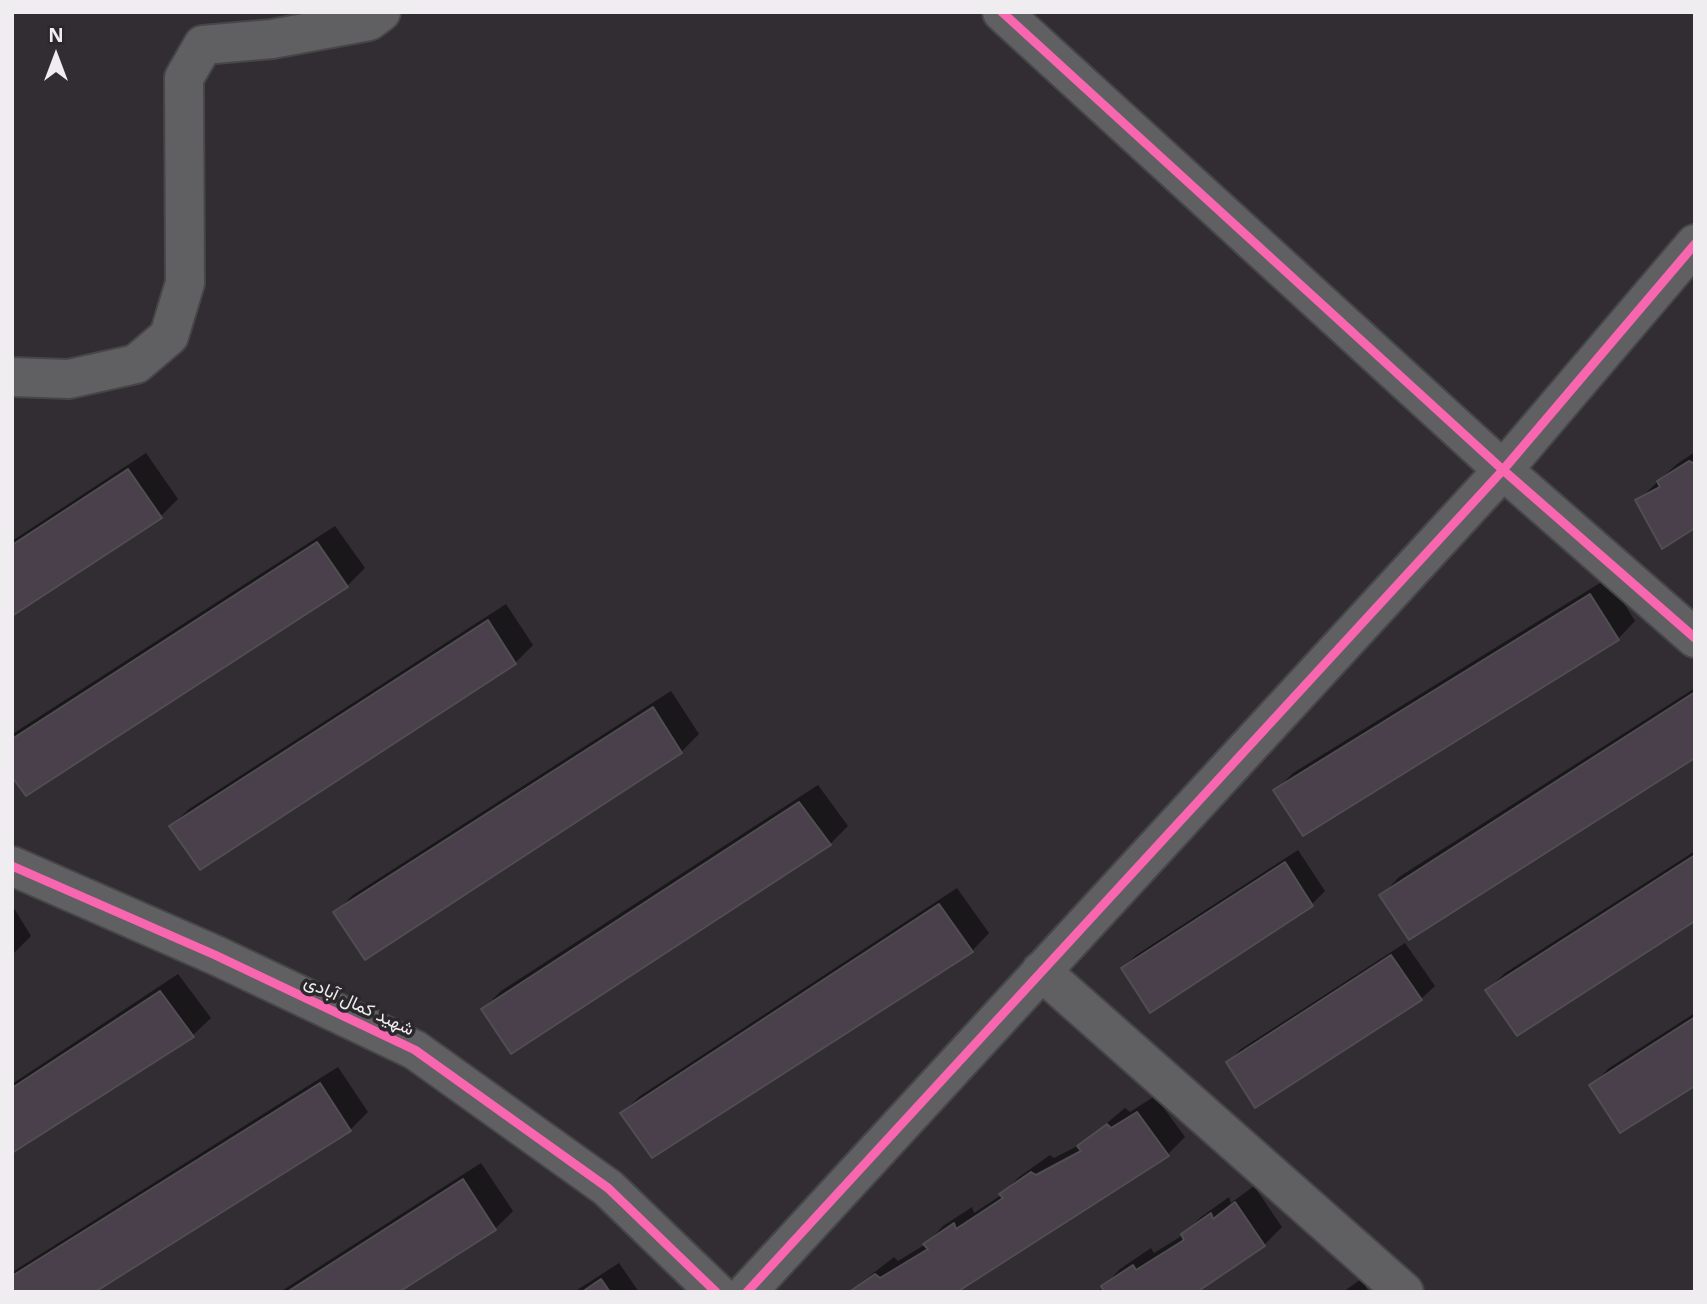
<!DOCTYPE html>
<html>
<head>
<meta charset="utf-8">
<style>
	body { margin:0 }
	#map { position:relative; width:1707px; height:1304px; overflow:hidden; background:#2a292a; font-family:"Noto Sans",sans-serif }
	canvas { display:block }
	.frame { position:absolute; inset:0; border:14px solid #f0edf0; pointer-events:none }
	.north { position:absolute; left:21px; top:21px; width:70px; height:70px; -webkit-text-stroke:5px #2b282b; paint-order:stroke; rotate:0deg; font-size:19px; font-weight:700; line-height:28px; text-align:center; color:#f0edf0 }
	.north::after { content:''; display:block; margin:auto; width:24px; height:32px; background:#f0edf0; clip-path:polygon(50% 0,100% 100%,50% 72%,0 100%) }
</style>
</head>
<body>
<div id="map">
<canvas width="1707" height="1304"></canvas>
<div class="frame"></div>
<div class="north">N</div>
</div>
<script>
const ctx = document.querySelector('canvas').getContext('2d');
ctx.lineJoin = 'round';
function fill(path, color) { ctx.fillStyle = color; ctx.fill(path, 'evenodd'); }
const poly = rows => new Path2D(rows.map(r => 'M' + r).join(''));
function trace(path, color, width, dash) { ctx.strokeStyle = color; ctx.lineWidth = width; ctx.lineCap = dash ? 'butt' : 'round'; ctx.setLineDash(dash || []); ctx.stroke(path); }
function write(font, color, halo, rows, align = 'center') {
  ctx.font = font + ' "Noto Sans",Vazirmatn,sans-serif'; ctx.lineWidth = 7; ctx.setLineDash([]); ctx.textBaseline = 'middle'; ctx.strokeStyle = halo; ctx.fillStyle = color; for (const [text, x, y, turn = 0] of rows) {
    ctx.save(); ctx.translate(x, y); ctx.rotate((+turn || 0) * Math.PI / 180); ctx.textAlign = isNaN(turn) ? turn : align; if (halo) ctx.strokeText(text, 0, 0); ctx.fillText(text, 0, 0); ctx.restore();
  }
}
fill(poly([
	[12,12,1695,12,1695,1292,12,1292]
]), '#322c33');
fill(poly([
	[1695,452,1695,526,1637,501,1677,464],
	[146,453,178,499,161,516,12,614,12,541],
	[335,526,365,568,347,586,12,774,14,733],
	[1608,578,1635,621,1618,639,1276,790,1293,773],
	[506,604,533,645,515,663,200,867,171,826,189,809],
	[1695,688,1695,756,1382,895,1399,877],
	[671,691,699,734,681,752,335,913,353,895],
	[818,785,848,826,830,844,483,1009,501,991],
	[1298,850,1325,891,1312,904,1150,1011,1123,968,1136,955],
	[1695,851,1695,919,1487,990,1505,973],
	[957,888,989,933,972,951,622,1113,640,1096],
	[12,905,31,936,12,955],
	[1405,943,1435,986,1421,999,1228,1062,1241,1049],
	[178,974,211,1018,193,1035,12,1151,12,1084],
	[1695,1013,1695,1084,1592,1086,1609,1068],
	[338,1067,368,1112,350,1130,12,1292,12,1273,17,1269],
	[1155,1096,1185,1137,1167,1155,849,1292,894,1257,898,1261,926,1244,943,1226,972,1207,974,1213,1000,1196,1019,1177,1050,1155,1054,1158,1083,1143,1125,1108,1130,1112],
	[481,1163,513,1211,495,1229,396,1292,280,1292],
	[1254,1186,1282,1227,1264,1245,1194,1292,1098,1292,1120,1269,1151,1248,1154,1253,1183,1235,1201,1217,1229,1197,1231,1203],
	[619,1263,639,1292,574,1292],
	[1361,1279,1369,1292,1343,1292]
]), '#0007');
const building = poly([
	[1689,461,1695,464,1695,528,1662,549,1635,500,1660,487,1657,481,1689,461],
	[128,469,162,518,12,616,12,545,128,469],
	[317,542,348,587,26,796,12,777,12,739,317,542],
	[1590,594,1619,640,1303,836,1273,790,1590,594],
	[488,620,516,664,200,870,169,826,488,620],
	[1695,692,1695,758,1409,940,1379,895,1695,692],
	[653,707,682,753,365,960,333,912,653,707],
	[799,802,831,845,511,1054,481,1009,799,802],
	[1695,855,1695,921,1517,1036,1485,990,1695,855],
	[1285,862,1313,906,1150,1013,1121,968,1285,862],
	[939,904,973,952,652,1158,620,1113,939,904],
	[1391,955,1422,1000,1255,1108,1226,1062,1391,955],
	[160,991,194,1037,12,1153,12,1088,160,991],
	[1695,1017,1695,1086,1620,1133,1589,1085,1695,1017],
	[320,1083,351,1131,95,1292,12,1292,12,1276,320,1083],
	[1137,1112,1169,1156,957,1292,849,1292,875,1274,880,1278,928,1249,923,1244,954,1223,956,1229,1003,1198,999,1194,1031,1172,1036,1175,1081,1151,1077,1146,1107,1124,1111,1128,1137,1112],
	[463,1179,496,1230,399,1292,287,1292,463,1179],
	[1235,1202,1265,1246,1197,1292,1104,1292,1101,1286,1133,1265,1136,1270,1184,1240,1181,1234,1211,1213,1213,1219,1235,1202],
	[601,1279,610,1292,582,1292,601,1279]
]);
fill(building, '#4a404c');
trace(building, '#4f4e50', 2);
const minor = poly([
	[1002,12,1503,470,1695,244],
	[12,377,69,379,136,364,169,336,185,283,184,78,203,45,272,39,369,21,381,12],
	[12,866,215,955,415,1050,608,1188,716,1292],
	[1041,971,1404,1292],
	[747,1292,1503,470,1695,638]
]);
trace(minor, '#474647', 42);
trace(minor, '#605f61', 38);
trace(poly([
	[1002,12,1503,470,1695,244],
	[12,866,215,955,415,1050,608,1188,716,1292],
	[747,1292,1503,470,1695,638]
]), '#f766af', 9);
write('18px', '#f0edf0', '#2b282b', [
	["شهید کمال آبادی",359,1006,25]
]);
</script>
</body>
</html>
